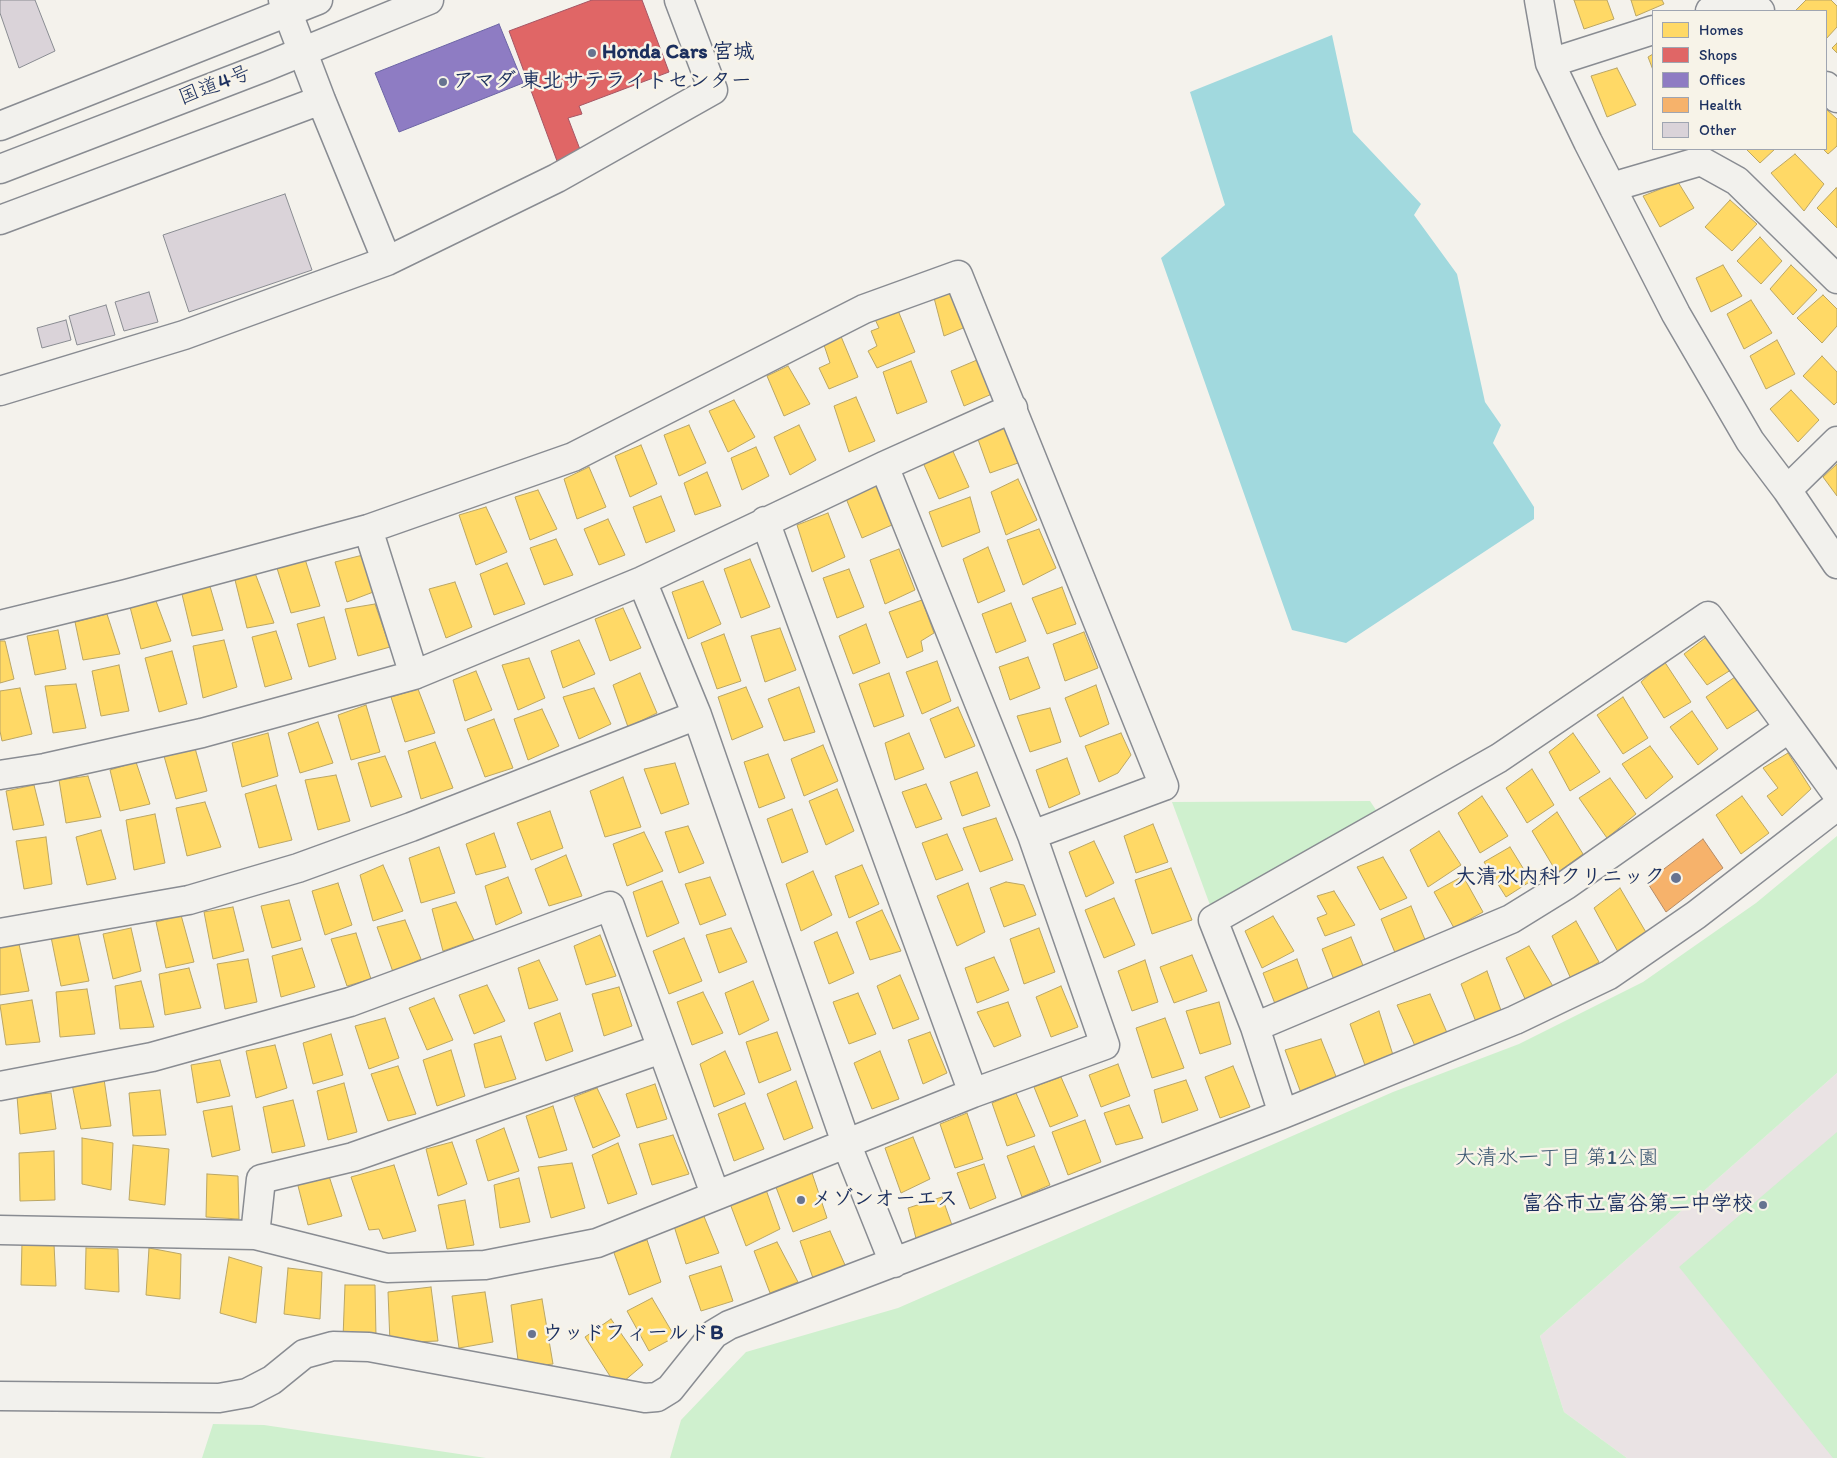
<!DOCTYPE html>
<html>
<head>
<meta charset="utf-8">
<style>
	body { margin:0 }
	#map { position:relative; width:1837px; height:1458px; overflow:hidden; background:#f4f2ec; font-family:Itim,sans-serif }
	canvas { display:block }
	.legend { position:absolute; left:1652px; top:10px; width:175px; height:140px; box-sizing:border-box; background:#f7f3e8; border:1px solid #9fa5b1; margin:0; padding:6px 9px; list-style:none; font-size:15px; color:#1b2f5e }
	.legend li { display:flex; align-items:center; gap:10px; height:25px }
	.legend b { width:25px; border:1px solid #9fa5b1 }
</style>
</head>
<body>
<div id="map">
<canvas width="1837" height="1458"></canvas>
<ul class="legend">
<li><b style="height:14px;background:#ffd966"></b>Homes</li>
<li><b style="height:14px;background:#e06666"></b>Shops</li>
<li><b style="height:14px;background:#8e7cc3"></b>Offices</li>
<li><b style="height:14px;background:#f6b26b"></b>Health</li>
<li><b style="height:14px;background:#dad3d9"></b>Other</li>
</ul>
</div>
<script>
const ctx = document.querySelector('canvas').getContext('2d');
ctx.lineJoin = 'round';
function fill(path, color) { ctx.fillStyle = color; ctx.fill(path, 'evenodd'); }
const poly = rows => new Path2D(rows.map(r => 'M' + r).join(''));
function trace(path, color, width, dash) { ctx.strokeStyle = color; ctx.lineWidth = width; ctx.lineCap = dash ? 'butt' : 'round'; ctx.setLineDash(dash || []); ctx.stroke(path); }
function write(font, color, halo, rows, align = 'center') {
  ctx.font = font + ' Itim,"Klee One",sans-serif'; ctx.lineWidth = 5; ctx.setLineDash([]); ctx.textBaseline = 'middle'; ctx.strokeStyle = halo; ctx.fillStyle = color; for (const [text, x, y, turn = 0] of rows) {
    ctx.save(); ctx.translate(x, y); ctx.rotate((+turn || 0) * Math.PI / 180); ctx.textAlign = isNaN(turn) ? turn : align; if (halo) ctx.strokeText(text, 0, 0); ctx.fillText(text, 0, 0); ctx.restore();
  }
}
fill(poly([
	[1837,1073,1837,1458,1627,1458,1564,1412,1540,1336]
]), '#eae3e4');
fill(poly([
	[1370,801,1378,813,1210,905,1172,802],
	[1837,836,1837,1073,1540,1336,1564,1412,1627,1458,670,1458,681,1420,746,1352,898,1308,1393,1092,1519,1044,1643,982,1756,903],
	[1837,1132,1837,1458,1833,1458,1679,1267],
	[213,1424,264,1425,486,1458,202,1458]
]), '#cff0ce');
fill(poly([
	[1332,35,1353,132,1421,204,1414,215,1457,274,1485,402,1501,425,1493,443,1534,507,1534,519,1346,643,1292,630,1161,258,1225,205,1190,92]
]), '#a1d9de');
const homes = poly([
	[1574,0,1607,0,1614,19,1584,29,1574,0],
	[1631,0,1662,0,1664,4,1636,16,1631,0],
	[1806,0,1831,0,1837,6,1837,27,1826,39,1826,11,1797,11,1796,10,1806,0],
	[1837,43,1837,53,1832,48,1837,43],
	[1653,54,1653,70,1648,57,1653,54],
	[1617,68,1636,105,1607,117,1591,76,1617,68],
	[1826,109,1837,119,1837,146,1828,154,1823,149,1826,149,1826,109],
	[1746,149,1775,149,1760,163,1746,149],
	[1795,154,1824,184,1804,211,1771,173,1795,154],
	[1678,182,1694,208,1660,227,1643,196,1678,182],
	[1836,188,1837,188,1837,228,1817,208,1836,188],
	[1730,200,1757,224,1732,251,1705,227,1730,200],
	[1760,237,1782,261,1761,284,1737,261,1760,237],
	[1723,265,1742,296,1711,312,1696,278,1723,265],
	[1791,265,1817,290,1793,315,1770,289,1791,265],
	[952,289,968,326,944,336,933,294,952,289],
	[1823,295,1837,309,1837,326,1822,343,1797,318,1823,295],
	[1751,300,1772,333,1744,349,1727,314,1751,300],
	[897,308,915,352,877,368,868,351,877,346,871,331,879,328,874,317,897,308],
	[840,334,858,377,829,389,819,368,830,363,822,339,840,334],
	[1777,340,1795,374,1766,389,1750,356,1777,340],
	[1822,356,1837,372,1837,402,1834,405,1803,376,1822,356],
	[977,360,992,394,964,406,951,371,977,360],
	[911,361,927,402,897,414,883,372,911,361],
	[788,366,810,404,784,416,767,376,788,366],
	[1791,390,1819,420,1798,442,1770,409,1791,390],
	[856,397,875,441,849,452,834,406,856,397],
	[734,400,755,437,728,452,709,411,734,400],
	[1001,419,1018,463,990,473,975,431,1001,419],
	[689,425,706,463,679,476,664,435,689,425],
	[799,425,816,460,790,475,774,437,799,425],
	[641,445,657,484,630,497,615,456,641,445],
	[756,447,769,476,742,490,731,458,756,447],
	[951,447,969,487,939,499,921,458,951,447],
	[1837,464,1837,496,1823,477,1837,464],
	[589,467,606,507,577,519,564,479,589,467],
	[707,472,721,506,695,515,684,483,707,472],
	[1018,479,1037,520,1006,535,991,492,1018,479],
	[876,485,892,525,862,538,845,496,876,485],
	[538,490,557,529,530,540,515,497,538,490],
	[661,496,675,531,646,543,633,507,661,496],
	[970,497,980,532,942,547,929,512,970,497],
	[486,507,507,552,476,565,459,515,486,507],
	[828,513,845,557,812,572,797,525,828,513],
	[608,519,625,555,599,565,584,529,608,519],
	[1039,529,1056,568,1023,585,1007,540,1039,529],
	[556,539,573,575,544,585,530,548,556,539],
	[988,547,1005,591,978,603,963,559,988,547],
	[899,549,915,590,885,604,870,560,899,549],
	[363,555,376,591,347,602,335,562,363,555],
	[305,559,320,606,291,613,276,565,305,559],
	[750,559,770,607,741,618,724,569,750,559],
	[507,563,525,604,494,615,480,574,507,563],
	[849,569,864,607,837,618,823,578,849,569],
	[255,573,274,623,247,628,235,580,255,573],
	[703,581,721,624,688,639,672,592,703,581],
	[455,582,472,627,446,638,429,589,455,582],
	[209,583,223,630,192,636,181,590,209,583],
	[1062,587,1076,624,1047,634,1032,598,1062,587],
	[922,600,934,633,921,641,923,651,907,658,889,612,922,600],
	[156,601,171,641,141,649,130,607,156,601],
	[1011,603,1026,641,996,653,982,614,1011,603],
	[375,604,390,647,358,656,345,609,375,604],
	[623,608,641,648,610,661,595,619,623,608],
	[107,614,120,654,83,660,75,622,107,614],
	[324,617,336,659,309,667,297,624,324,617],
	[866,624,880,663,853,674,839,636,866,624],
	[780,628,796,670,765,682,751,636,780,628],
	[58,630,66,669,35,675,27,636,58,630],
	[276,631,292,679,265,687,252,637,276,631],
	[1084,632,1098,668,1065,681,1053,644,1084,632],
	[724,634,741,681,717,689,701,643,724,634],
	[1709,635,1734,668,1707,685,1684,654,1709,635],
	[224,640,237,687,203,698,193,646,224,640],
	[579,640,595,674,563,688,551,651,579,640],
	[0,641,5,641,14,679,0,683,0,641],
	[172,651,187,704,159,712,145,658,172,651],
	[1028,657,1040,688,1010,700,999,667,1028,657],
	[529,658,545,698,518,710,502,665,529,658],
	[937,661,951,701,922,714,906,672,937,661],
	[1664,661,1691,702,1664,718,1641,682,1664,661],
	[119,665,129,711,101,716,92,671,119,665],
	[476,671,492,710,465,721,453,680,476,671],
	[640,673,657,713,628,727,613,685,640,673],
	[889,673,904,716,874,727,859,684,889,673],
	[1735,677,1759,709,1727,729,1706,697,1735,677],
	[76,684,86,728,53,733,45,686,76,684],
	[1096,685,1109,724,1080,737,1065,698,1096,685],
	[746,687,763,727,732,740,718,697,746,687],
	[799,687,815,732,784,741,768,699,799,687],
	[20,688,32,734,2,741,0,731,0,691,20,688],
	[594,688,611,724,579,739,563,697,594,688],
	[418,689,435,733,405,742,391,697,418,689],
	[1623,697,1648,738,1623,754,1597,715,1623,697],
	[366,705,380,752,351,760,338,715,366,705],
	[958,707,975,746,945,758,930,719,958,707],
	[1050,708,1061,742,1030,752,1017,716,1050,708],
	[542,709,559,746,528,760,514,719,542,709],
	[1692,711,1718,749,1698,765,1670,727,1692,711],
	[494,719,513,768,485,777,467,729,494,719],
	[318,722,333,763,300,773,288,733,318,722],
	[268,733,278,776,242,787,232,743,268,733],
	[909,733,924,769,895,780,885,743,909,733],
	[1121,733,1131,755,1118,773,1099,782,1085,746,1121,733],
	[1573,733,1600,772,1570,791,1549,752,1573,733],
	[435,742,453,788,421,799,408,751,435,742],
	[823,745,838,781,804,796,791,759,823,745],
	[1650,746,1673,777,1646,799,1622,764,1650,746],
	[195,748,207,791,176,799,164,756,195,748],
	[1788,753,1811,789,1782,816,1767,796,1778,788,1763,768,1788,753],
	[768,754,785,798,759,808,744,762,768,754],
	[385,756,402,797,371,807,358,763,385,756],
	[1067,758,1080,794,1049,808,1036,770,1067,758],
	[136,762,150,804,120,811,110,770,136,762],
	[675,763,689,804,661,814,644,769,675,763],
	[1532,769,1554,805,1527,823,1506,788,1532,769],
	[977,772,990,806,962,816,950,782,977,772],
	[336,775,350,821,318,830,305,780,336,775],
	[88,776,101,817,66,823,59,780,88,776],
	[623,777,641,827,605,837,590,791,623,777],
	[1610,778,1636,814,1607,838,1579,798,1610,778],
	[926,784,942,819,916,828,902,792,926,784],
	[34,785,44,825,13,830,6,791,34,785],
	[276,785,292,840,259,848,245,794,276,785],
	[837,789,854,831,826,845,809,801,837,789],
	[1482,796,1508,836,1480,853,1458,813,1482,796],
	[1742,796,1769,833,1741,854,1716,815,1742,796],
	[205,802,221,847,187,856,176,808,205,802],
	[792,809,808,852,782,863,767,819,792,809],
	[550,811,563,848,531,860,517,823,550,811],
	[1557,812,1583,854,1557,873,1532,831,1557,812],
	[155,814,165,863,134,870,126,820,155,814],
	[996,818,1013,860,980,872,963,828,996,818],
	[1153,824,1168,862,1136,873,1124,836,1153,824],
	[688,826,704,863,679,873,665,832,688,826],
	[101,830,116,879,87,885,76,837,101,830],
	[1439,831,1461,865,1428,887,1410,850,1439,831],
	[644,832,663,871,627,886,613,844,644,832],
	[494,833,506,867,476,875,466,844,494,833],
	[947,834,963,870,936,880,922,843,947,834],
	[46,837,52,884,24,889,16,841,46,837],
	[1094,841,1114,883,1086,897,1069,852,1094,841],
	[439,847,455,893,421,903,409,858,439,847],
	[1510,847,1531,881,1506,897,1484,862,1510,847],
	[566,855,582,896,549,906,535,869,566,855],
	[1383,857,1407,898,1380,910,1357,867,1383,857],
	[383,865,403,911,373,921,360,875,383,865],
	[862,865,879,904,849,918,835,876,862,865],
	[1171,868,1192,920,1152,934,1135,880,1171,868],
	[813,871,832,915,801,931,786,884,813,871],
	[1463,876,1483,912,1454,928,1434,892,1463,876],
	[508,877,522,913,496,925,485,886,508,877],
	[710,877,726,915,700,925,685,884,710,877],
	[662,881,679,923,647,937,633,892,662,881],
	[1006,882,1024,885,1036,915,1004,927,990,888,1006,882],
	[338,883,352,925,325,935,312,891,338,883],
	[968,883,985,932,957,946,937,896,968,883],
	[1620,888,1647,934,1618,952,1594,908,1620,888],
	[1334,891,1355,925,1325,936,1317,918,1327,914,1317,896,1334,891],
	[1114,898,1135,945,1104,958,1085,910,1114,898],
	[289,900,301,940,272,948,261,906,289,900],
	[456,902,474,940,443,951,432,909,456,902],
	[1411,906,1426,942,1396,955,1381,919,1411,906],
	[233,907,244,951,213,959,204,912,233,907],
	[882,910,901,951,870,960,856,922,882,910],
	[181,915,194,962,166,968,156,922,181,915],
	[1273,916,1294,951,1262,968,1245,931,1273,916],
	[405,920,421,959,393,972,377,927,405,920],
	[1576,921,1599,962,1571,979,1552,936,1576,921],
	[131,928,141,971,113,979,103,934,131,928],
	[731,928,747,962,719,973,706,935,731,928],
	[1039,928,1055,972,1024,984,1010,939,1039,928],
	[837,932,854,973,829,984,814,942,837,932],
	[78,933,89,981,61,986,51,937,78,933],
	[356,933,371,979,347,986,331,939,356,933],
	[600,935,616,976,586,985,574,946,600,935],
	[1351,937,1367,975,1338,990,1322,949,1351,937],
	[684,938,702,981,669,994,653,951,684,938],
	[0,944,19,944,29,991,0,995,0,944],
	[1529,946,1554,988,1527,1003,1506,958,1529,946],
	[302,948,315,987,281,997,272,956,302,948],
	[1192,955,1207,991,1174,1003,1160,967,1192,955],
	[994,957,1009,990,977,1003,965,968,994,957],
	[248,959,257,1002,225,1009,217,964,248,959],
	[1297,959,1312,1000,1279,1014,1263,973,1297,959],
	[539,960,558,1000,529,1009,518,968,539,960],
	[1145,960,1158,1002,1132,1011,1118,971,1145,960],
	[189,968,201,1008,165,1015,159,974,189,968],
	[1487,971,1503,1016,1478,1027,1461,984,1487,971],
	[900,975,919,1019,893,1029,877,986,900,975],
	[141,981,154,1027,120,1029,115,986,141,981],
	[753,981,769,1020,739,1035,725,993,753,981],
	[487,985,505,1021,474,1034,459,995,487,985],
	[1061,986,1078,1027,1051,1037,1036,997,1061,986],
	[619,987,632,1026,604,1036,592,994,619,987],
	[87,989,95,1034,60,1037,56,992,87,989],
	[703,992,723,1033,692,1045,677,1002,703,992],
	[858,993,876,1034,849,1044,833,1002,858,993],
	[1430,994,1448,1035,1415,1046,1397,1005,1430,994],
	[434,998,453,1040,427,1050,409,1008,434,998],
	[32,1000,40,1042,6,1045,0,1005,32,1000],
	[1008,1002,1021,1036,994,1047,977,1012,1008,1002],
	[1219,1002,1231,1044,1200,1054,1186,1011,1219,1002],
	[1379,1011,1393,1055,1366,1068,1350,1024,1379,1011],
	[560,1013,573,1051,546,1061,534,1023,560,1013],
	[385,1018,399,1058,369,1069,355,1026,385,1018],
	[1165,1018,1184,1068,1152,1078,1136,1028,1165,1018],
	[777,1032,791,1070,759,1083,746,1042,777,1032],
	[930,1032,947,1073,923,1084,908,1040,930,1032],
	[331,1034,343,1075,313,1084,303,1043,331,1034],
	[501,1036,516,1079,485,1088,474,1044,501,1036],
	[1321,1039,1337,1079,1301,1093,1285,1050,1321,1039],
	[275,1045,287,1088,256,1098,246,1051,275,1045],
	[451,1050,465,1096,437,1106,423,1060,451,1050],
	[725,1051,745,1094,714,1107,700,1064,725,1051],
	[880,1051,899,1099,872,1109,854,1063,880,1051],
	[220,1060,230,1096,197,1103,191,1065,220,1060],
	[1118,1064,1130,1096,1101,1107,1089,1075,1118,1064],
	[398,1066,416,1114,388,1121,371,1074,398,1066],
	[1233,1066,1250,1107,1220,1118,1205,1077,1233,1066],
	[1061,1077,1078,1116,1050,1127,1034,1087,1061,1077],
	[104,1079,111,1126,81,1129,72,1084,104,1079],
	[1186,1080,1198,1110,1162,1123,1154,1090,1186,1080],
	[796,1081,813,1128,784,1140,767,1094,796,1081],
	[344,1083,357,1132,328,1140,317,1091,344,1083],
	[655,1084,667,1119,637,1128,626,1094,655,1084],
	[597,1088,620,1136,593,1148,574,1097,597,1088],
	[160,1090,166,1135,133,1136,129,1093,160,1090],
	[51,1093,56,1129,20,1134,17,1096,51,1093],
	[1016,1093,1035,1136,1007,1146,992,1103,1016,1093],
	[293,1100,305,1146,272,1153,263,1107,293,1100],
	[745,1103,764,1149,734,1161,718,1114,745,1103],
	[1129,1105,1143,1138,1116,1145,1104,1113,1129,1105],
	[232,1106,240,1150,212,1157,203,1111,232,1106],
	[553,1106,567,1150,539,1158,526,1116,553,1106],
	[967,1113,983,1159,955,1168,940,1124,967,1113],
	[1085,1120,1101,1162,1068,1175,1052,1132,1085,1120],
	[504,1128,519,1171,488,1181,476,1140,504,1128],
	[673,1135,689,1174,652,1185,639,1144,673,1135],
	[913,1137,930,1179,901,1193,885,1148,913,1137],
	[82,1138,113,1143,111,1190,82,1184,82,1138],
	[452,1142,467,1184,438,1196,426,1149,452,1142],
	[618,1143,637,1194,608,1204,592,1155,618,1143],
	[133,1145,169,1149,165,1205,129,1200,133,1145],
	[1034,1146,1050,1185,1022,1197,1007,1156,1034,1146],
	[54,1151,55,1200,20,1201,19,1153,54,1151],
	[572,1163,585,1208,551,1218,538,1167,572,1163],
	[984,1164,996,1198,970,1209,957,1173,984,1164],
	[394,1165,416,1231,383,1239,379,1229,369,1230,351,1177,394,1165],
	[811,1170,827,1218,793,1232,774,1182,811,1170],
	[207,1174,238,1176,239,1219,206,1217,207,1174],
	[329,1176,342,1216,308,1225,297,1182,329,1176],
	[519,1178,530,1222,500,1228,494,1185,519,1178],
	[764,1184,780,1229,746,1246,729,1201,764,1184],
	[942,1197,953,1228,917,1242,908,1208,942,1197],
	[465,1200,474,1245,447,1249,438,1205,465,1200],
	[703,1214,719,1253,686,1264,674,1226,703,1214],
	[830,1231,845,1265,814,1281,800,1241,830,1231],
	[647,1240,661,1282,629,1295,613,1250,647,1240],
	[22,1242,54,1244,56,1286,21,1285,22,1242],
	[777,1242,798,1282,770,1293,754,1251,777,1242],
	[86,1248,118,1249,119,1292,85,1289,86,1248],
	[149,1248,181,1254,180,1299,146,1295,149,1248],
	[229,1257,262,1267,256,1323,220,1313,229,1257],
	[721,1266,733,1301,701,1311,689,1276,721,1266],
	[288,1268,322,1272,320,1319,284,1314,288,1268],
	[345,1285,375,1285,376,1337,343,1338,345,1285],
	[431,1287,438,1341,390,1343,388,1292,431,1287],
	[485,1292,493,1342,459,1348,452,1296,485,1292],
	[652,1298,675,1337,649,1351,627,1311,652,1298],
	[542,1299,553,1364,519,1368,511,1305,542,1299],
	[611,1319,643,1365,617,1387,585,1337,611,1319]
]);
fill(homes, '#ffd966');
trace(homes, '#bba664', 1);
const shops = poly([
	[592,0,642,0,669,72,579,106,582,114,568,118,581,152,557,161,509,31,592,0]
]);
fill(shops, '#e06666');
trace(shops, '#a55664', 1);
const offices = poly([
	[499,24,523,83,399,132,375,73,499,24]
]);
fill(offices, '#8e7cc3');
trace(offices, '#6c65a5', 1);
const health = poly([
	[1703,839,1723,868,1666,912,1647,882,1703,839]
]);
fill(health, '#f6b26b');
trace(health, '#b48b67', 1);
const building = poly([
	[0,0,35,0,55,51,19,68,0,13,0,0],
	[285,194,312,270,189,312,163,235,285,194],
	[149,292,158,322,124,331,115,302,149,292],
	[106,305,115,335,77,345,69,316,106,305],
	[66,320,71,340,42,348,37,328,66,320]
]);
fill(building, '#dad3d9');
trace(building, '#898c92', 1);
const minor = poly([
	[283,0,321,100,387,261,557,178,713,90,679,0],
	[1539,0,1550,63,1588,142,1676,314,1750,441,1787,490,1837,564],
	[1710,11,1742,2,1756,7,1760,11],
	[1550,63,1653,30],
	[1826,86,1837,98],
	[1612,187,1701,161,1737,181,1837,279],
	[0,220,321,100],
	[0,391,184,335,387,261],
	[1787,490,1837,441],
	[765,521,973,1093],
	[368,529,414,675],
	[642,581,697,715,846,1143,894,1263],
	[0,625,126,594,368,529,573,457,864,309,958,275,1164,786,1032,835],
	[0,775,45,768,202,733,414,675,642,581,884,466,1013,408],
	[0,933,189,900,298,868,411,827,697,715],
	[1255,1027,1511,919,1566,885,1789,728],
	[0,1086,152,1057,350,1002,610,906,715,1194],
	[1283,1114,1255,1027,1213,920,1499,758,1708,616,1837,794],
	[0,1230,255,1235,387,1268,485,1265,597,1243,973,1093,1105,1045,1032,835,884,466],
	[255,1235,261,1179,353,1157,661,1049],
	[0,1396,219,1398,247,1393,272,1380,304,1354,333,1346,369,1347,645,1398,657,1397,670,1389,714,1334,729,1325,1283,1114,1515,1020,1609,975,1696,915,1837,806]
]);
const highway = poly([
	[0,126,318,0],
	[0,169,265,67,429,0]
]);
trace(minor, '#898c92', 31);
trace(highway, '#898c92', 31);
trace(minor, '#f2f1ed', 28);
trace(highway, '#f2f1ed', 28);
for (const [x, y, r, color] of [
	[592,53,5,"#677390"],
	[443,82,5,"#677390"],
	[1676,878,6,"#677390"],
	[801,1200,5,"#677390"],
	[1763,1205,5,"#677390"],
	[532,1334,5,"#677390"]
]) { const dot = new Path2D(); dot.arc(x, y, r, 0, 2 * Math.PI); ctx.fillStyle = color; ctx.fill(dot); trace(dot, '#f7f3e8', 2); }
write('bold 21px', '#1b2f5e', '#f7f3e8', [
	["Honda Cars 宮城",602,53],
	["アマダ 東北サテライトセンター",453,82],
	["大清水内科クリニック",1665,878,"right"],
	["メゾンオーエス",811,1200],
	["富谷市立富谷第二中学校",1753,1205,"right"],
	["ウッドフィールドB",542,1334]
], 'left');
write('21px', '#1b2f5e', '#f7f3e8', [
	["国道4号",215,86,-21]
]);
write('21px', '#395570', '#f7f3e8', [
	["大清水一丁目 第1公園",1557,1159]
]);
</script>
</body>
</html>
